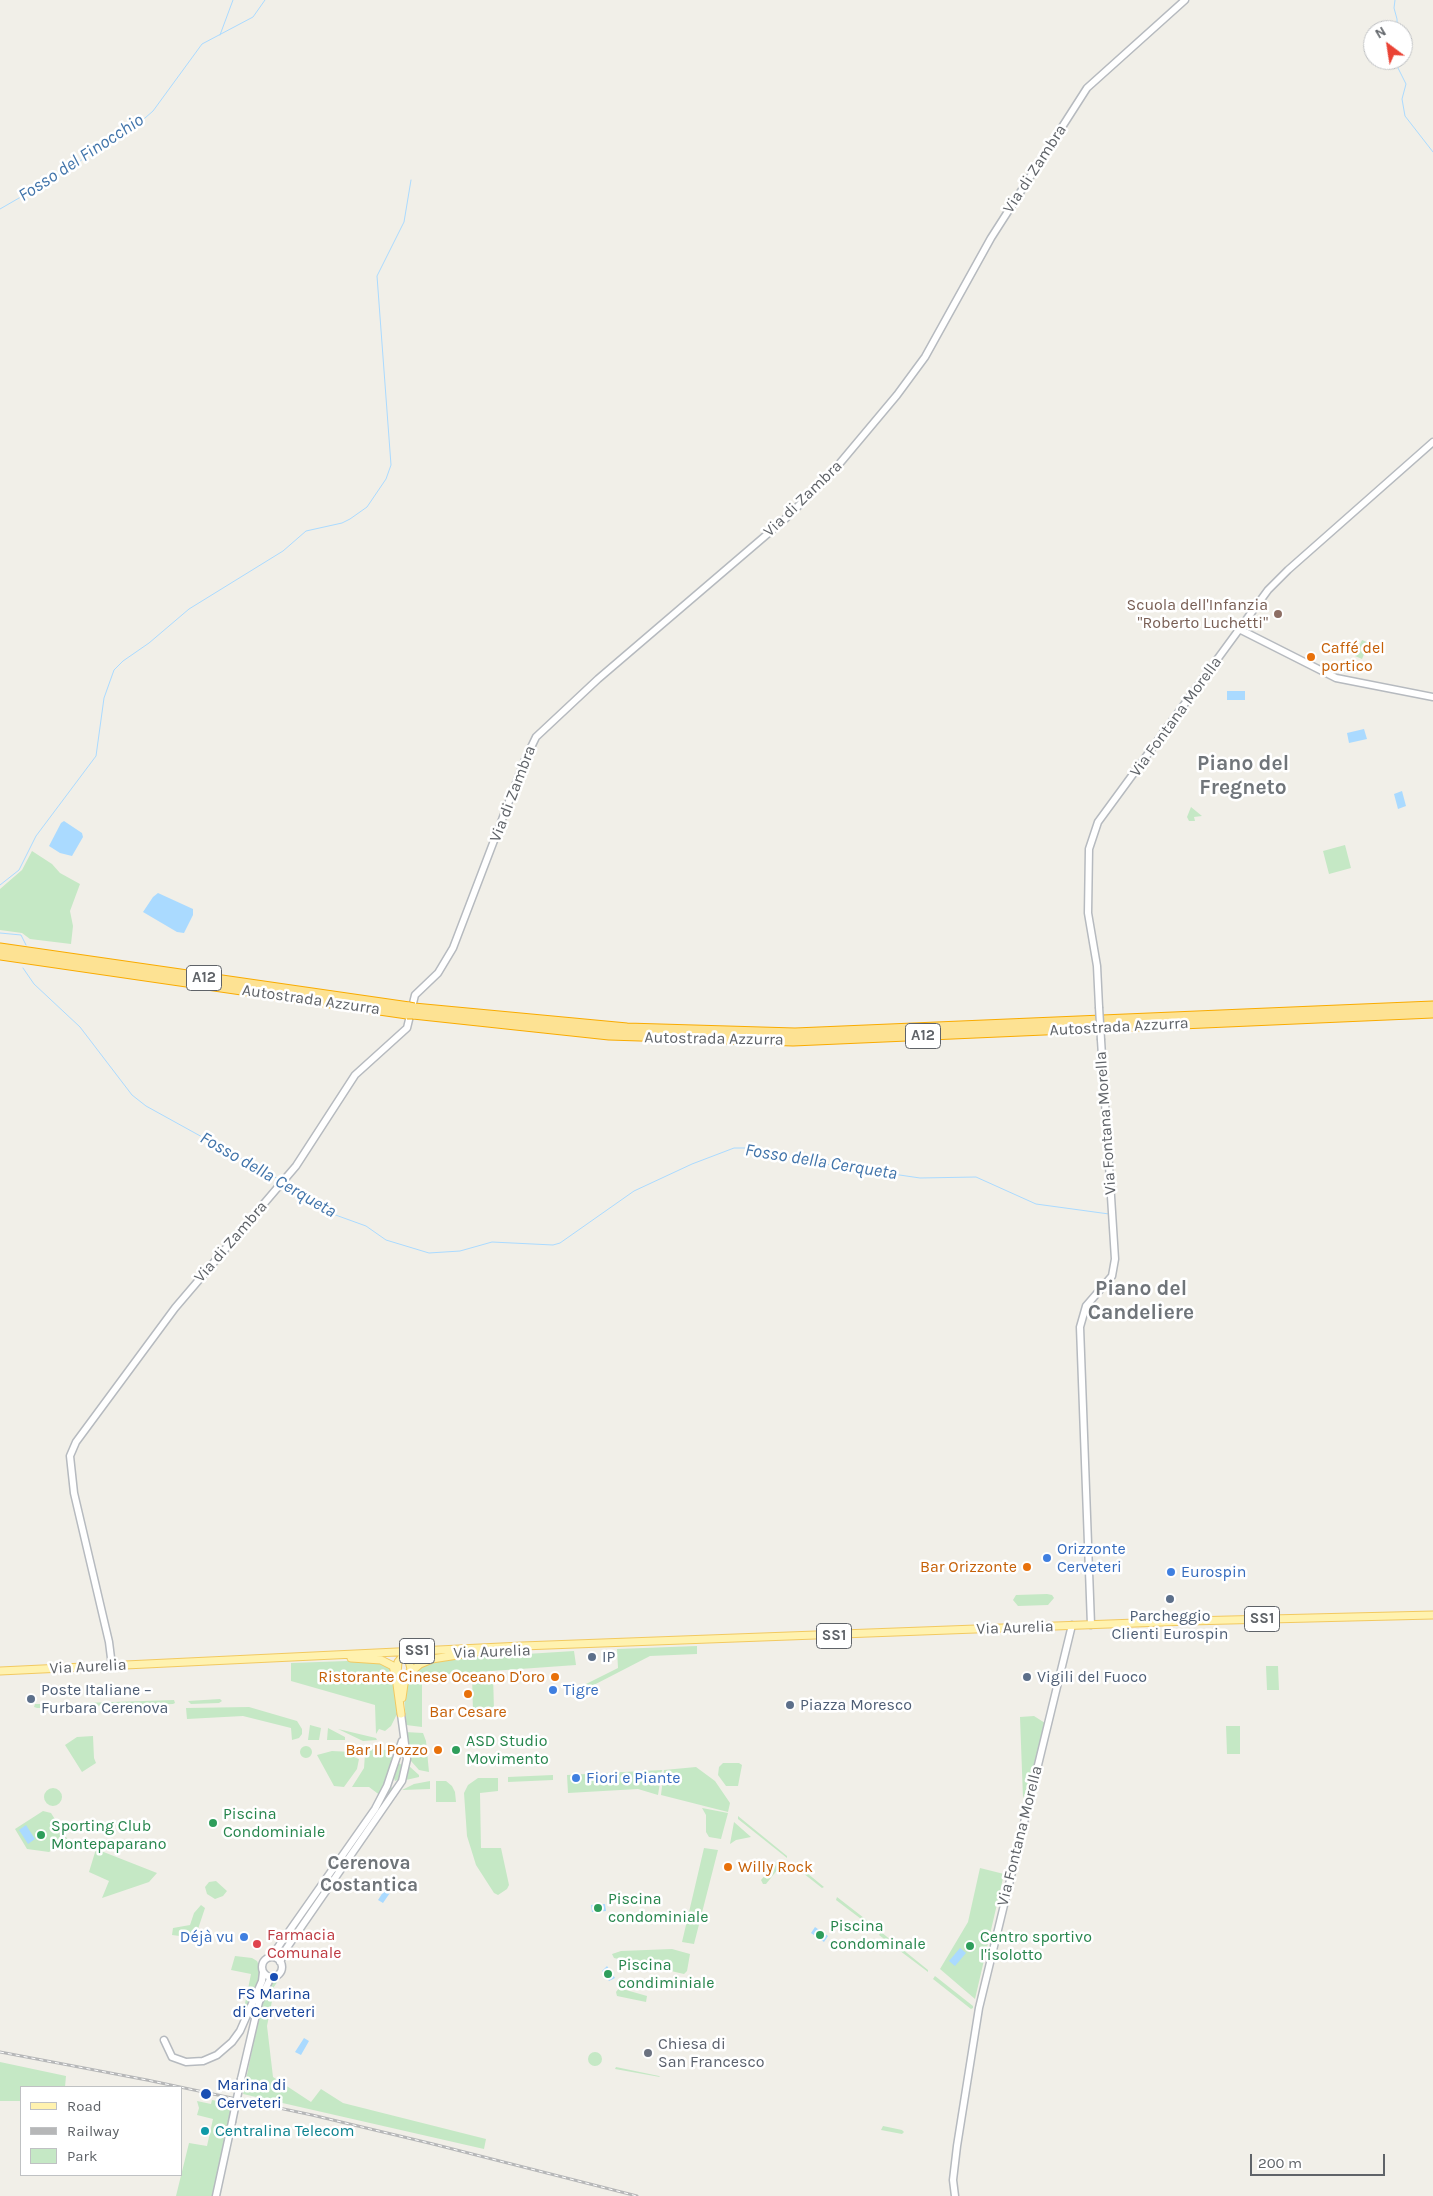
<!DOCTYPE html>
<html>
<head>
<meta charset="utf-8">
<style>
	body { margin:0 }
	#map { position:relative; width:1433px; height:2196px; overflow:hidden; background:#f1efe8; font-family:Karla,sans-serif }
	canvas { display:block }
	.legend { position:absolute; left:20px; top:2086px; width:162px; height:90px; box-sizing:border-box; background:#fff; border:1px solid #bfc1c3; margin:0; padding:6px 9px; list-style:none; font-size:15px; color:#5f6368 }
	.legend li { display:flex; align-items:center; gap:10px; height:25px }
	.legend b { width:25px; border:1px solid #bfc1c3 }
	.north { position:absolute; left:1363px; top:20px; width:50px; height:50px; box-sizing:border-box; background:#fff; border:1px solid #bfc1c3; border-radius:50%; rotate:329deg; font-size:14px; font-weight:700; line-height:20px; text-align:center; color:#5f6368 }
	.north::after { content:''; display:block; margin:auto; width:18px; height:22px; background:#ea4335; clip-path:polygon(50% 0,100% 100%,50% 72%,0 100%) }
	.scale { position:absolute; left:1250px; top:2154px; width:135px; height:22px; box-sizing:border-box; border:2px solid #5f6368; border-top:0; padding-left:6px; font-size:15px; line-height:18px; white-space:nowrap; color:#5f6368; -webkit-text-stroke:4px #fff; paint-order:stroke }
</style>
</head>
<body>
<div id="map">
<canvas width="1433" height="2196"></canvas>
<ul class="legend">
<li><b style="height:6px;background:#fff2af"></b>Road</li>
<li><b style="height:6px;background:#b6b7b8"></b>Railway</li>
<li><b style="height:14px;background:#c5e8c5"></b>Park</li>
</ul>
<div class="north">N</div>
<div class="scale">200 m</div>
</div>
<script>
const ctx = document.querySelector('canvas').getContext('2d');
ctx.lineJoin = 'round';
function fill(path, color) { ctx.fillStyle = color; ctx.fill(path, 'evenodd'); }
const poly = rows => new Path2D(rows.map(r => 'M' + r).join(''));
function trace(path, color, width, dash) { ctx.strokeStyle = color; ctx.lineWidth = width; ctx.lineCap = dash ? 'butt' : 'round'; ctx.setLineDash(dash || []); ctx.stroke(path); }
function write(font, color, halo, rows, align = 'center') {
  ctx.font = font + ' Karla,sans-serif'; ctx.lineWidth = 5; ctx.setLineDash([]); ctx.textBaseline = 'middle'; ctx.strokeStyle = halo; ctx.fillStyle = color; for (const [text, x, y, turn = 0] of rows) {
    ctx.save(); ctx.translate(x, y); ctx.rotate((+turn || 0) * Math.PI / 180); ctx.textAlign = isNaN(turn) ? turn : align; if (halo) ctx.strokeText(text, 0, 0); ctx.fillText(text, 0, 0); ctx.restore();
  }
}
fill(poly([
	[1362,640,1369,643,1362,659,1355,656],
	[1191,807,1202,816,1194,817,1195,821,1189,821,1187,817],
	[1345,845,1351,868,1329,874,1323,851],
	[32,851,52,864,60,873,80,884,70,911,73,926,71,944,30,939,22,933,0,930,0,889,22,870],
	[1047,1594,1052,1595,1054,1598,1048,1605,1018,1606,1013,1600,1016,1595],
	[697,1646,697,1654,650,1656,588,1688,586,1684,618,1668,617,1649],
	[574,1651,576,1665,422,1676,422,1727,406,1725,404,1694,410,1677,424,1665,447,1659],
	[375,1660,384,1662,394,1672,397,1714,391,1726,385,1731,379,1729,376,1734,375,1705,291,1681,291,1663],
	[1266,1666,1278,1666,1279,1690,1267,1690],
	[493,1673,494,1711,490,1717,481,1719,476,1717,473,1712,472,1675],
	[220,1699,222,1701,219,1703,191,1704,188,1701],
	[174,1700,175,1703,173,1704,80,1706,82,1703],
	[35,1704,70,1704,73,1706,71,1708,37,1708,34,1707],
	[249,1707,297,1721,302,1729,302,1734,299,1738,292,1740,291,1728,243,1716,187,1719,186,1708],
	[1034,1716,1045,1723,1031,1780,1023,1798,1020,1717],
	[310,1725,321,1728,319,1740,308,1740],
	[1226,1726,1240,1726,1240,1754,1227,1754],
	[328,1728,345,1737,345,1740,327,1740],
	[338,1729,376,1738,377,1740,363,1741],
	[405,1732,423,1733,426,1741,429,1772,419,1770,411,1761],
	[93,1736,94,1758,96,1763,82,1772,65,1745,77,1737],
	'300 1752a6 6 0 1 1 12 0a6 6 0 1 1-12 0Z',
	[372,1749,386,1750,393,1758,381,1796,369,1787,352,1787,364,1768,365,1754],
	[332,1751,352,1752,351,1756,359,1759,357,1769,344,1787,334,1786,317,1755],
	[399,1763,403,1766,400,1779,395,1781,393,1776],
	[723,1763,739,1763,742,1765,738,1786,726,1786,718,1775,719,1767],
	[409,1766,419,1775,419,1777,406,1780],
	[696,1767,715,1781,730,1803,728,1812,661,1795,664,1770],
	[662,1770,658,1795,638,1789,568,1793,567,1775],
	[553,1775,553,1780,508,1782,508,1777],
	[478,1778,498,1778,498,1791,480,1793,481,1848,501,1848,509,1885,507,1889,498,1895,494,1893,476,1865,467,1836,464,1793,468,1785],
	[430,1781,430,1789,402,1790,414,1784],
	[436,1781,446,1781,452,1786,455,1792,456,1802,436,1802],
	[391,1787,395,1790,301,1920,389,1789],
	'44 1797a9 9 0 1 1 18 0a9 9 0 1 1-18 0Z',
	[702,1808,728,1813,721,1839,709,1837,706,1832,706,1815],
	[43,1811,51,1813,68,1840,49,1852,27,1849,15,1829],
	[738,1816,787,1856,787,1858,738,1819],
	[734,1822,751,1837,736,1840,730,1844],
	[704,1848,718,1850,694,1944,682,1942],
	[96,1849,157,1873,149,1882,102,1898,109,1881,89,1872],
	[778,1860,782,1864,766,1884,763,1884,761,1880],
	[795,1864,796,1864,824,1887,822,1888,794,1866],
	[980,1868,1004,1874,975,1999,940,1969,968,1922],
	[216,1881,227,1891,223,1896,215,1899,207,1894,205,1887,209,1882],
	[837,1897,873,1925,873,1928,836,1900],
	[201,1905,205,1908,195,1938,172,1935,173,1928,190,1925,194,1913],
	[881,1932,928,1970,928,1972,879,1935],
	[672,1949,690,1954,687,1971,684,1974,614,1958,612,1954,621,1951],
	[235,1956,252,1958,257,1961,259,1965,261,1976,241,2023,251,1974,231,1970],
	[281,1976,270,1993,273,1996,267,2026,273,2077,311,2102,321,2089,343,2103,486,2139,484,2149,243,2094,262,2002,271,1982],
	[935,1976,973,2006,973,2008,971,2009,933,1979],
	[619,1988,647,1996,646,2002,617,1996,616,1992],
	'588 2059a7 7 0 1 1 14 0a7 7 0 1 1-14 0Z',
	[0,2062,66,2076,65,2087,21,2087,21,2101,0,2101],
	[616,2067,659,2076,660,2077,615,2069],
	[212,2100,233,2104,212,2196,176,2196,189,2143,207,2146,213,2119,197,2115,199,2108,197,2101,211,2104],
	[883,2126,902,2130,904,2132,902,2134,881,2130]
]), '#c5e8c5');
fill(poly([
	[1227,691,1245,691,1245,700,1227,700],
	[1364,729,1367,739,1349,743,1347,733],
	[1402,791,1406,806,1398,809,1394,794],
	[64,821,82,833,83,837,72,856,60,853,49,846,61,823],
	[158,893,193,909,193,915,184,933,177,932,143,912,153,897],
	[26,1825,35,1839,28,1844,19,1830],
	[387,1886,392,1890,383,1903,378,1900],
	[605,1904,606,1911,592,1912,591,1905],
	[815,1927,828,1936,824,1942,811,1933],
	[960,1948,966,1953,955,1966,949,1961],
	[607,1966,615,1978,609,1981,602,1971],
	[304,2038,309,2041,301,2055,295,2052]
]), '#aadaff');
trace(poly([
	[1395,0,1394,8,1397,19,1397,30],
	[220,35,233,0],
	[1394,60,1406,84,1402,99,1405,116,1433,152],
	[0,209,71,168,100,146,137,125,153,111,202,44,253,17,265,0],
	[0,885,19,870,36,836,96,756,104,698,114,670,123,661,149,643,189,609,283,551,306,531,342,523,350,519,367,507,386,479,391,465,377,276,404,222,411,180],
	[0,933,21,935,26,945],
	[23,968,34,984,80,1027,132,1095,146,1106,280,1180],
	[285,1184,302,1199,330,1213,366,1226,386,1240,429,1253,460,1251,492,1242,553,1245,560,1243,634,1191,692,1164,734,1148,752,1148,804,1161,920,1178,976,1177,1036,1204,1109,1214]
]), '#aadaff', 1);
const secondary = poly([
	[1239,629,1336,678,1433,697],
	[1099,1007,1097,966,1088,913,1089,849,1098,822,1268,590,1288,570,1433,442],
	[1091,1625,1080,1327,1086,1306,1112,1276,1115,1259,1101,1040],
	[112,1666,109,1642,74,1493,70,1456,76,1442,175,1308,296,1166,355,1075,407,1028,415,995,438,973,453,948,524,762,536,737,598,679,785,519,830,475,897,395,925,357,991,238,1087,88,1185,0],
	[271,1957,375,1809,387,1786,402,1741],
	'262 1967a10 10 0 1 1 20 0a10 10 0 1 1-20 0Z',
	[280,1962,286,1949,402,1781,407,1759,401,1714],
	[164,2040,172,2057,186,2062,203,2061,217,2055,232,2042,240,2031,262,1981,263,1972],
	[241,2079,259,2002,271,1977],
	[216,2196,232,2122],
	[955,2196,953,2180,957,2146,979,2008,1072,1625]
]);
const primary = poly([
	[351,1658,381,1660,393,1666,396,1677,401,1714],
	[0,1671,522,1646,1189,1621,1433,1615],
	[397,1674,398,1662,404,1655],
	[409,1674,420,1664,432,1659,477,1652],
	[402,1698,404,1684,411,1669,409,1661,404,1655]
]);
const highway = poly([
	[0,948,409,1007],
	[0,955,407,1014],
	[414,1008,627,1028,795,1033,1433,1006],
	[413,1014,609,1035,793,1041,1433,1013]
]);
trace(secondary, '#b6babf', 9);
trace(primary, '#f2c960', 9);
trace(highway, '#f9ab00', 11);
trace(secondary, '#fff', 6);
trace(primary, '#fff2af', 7);
trace(highway, '#fde293', 9);
const rail = poly([
	[0,2052,147,2080,312,2115,433,2144,637,2196]
]);
trace(rail, '#b6b7b8', 3);
trace(rail, '#fff', 1, [4]);
const secondaryBridge = poly([
	[1099,1007,1101,1040],
	[232,2122,241,2079]
]);
const highwayBridge = poly([
	[409,1007,414,1008],
	[407,1014,413,1014]
]);
trace(secondaryBridge, '#b6babf', 9, []);
trace(highwayBridge, '#f9ab00', 11, []);
trace(secondaryBridge, '#fff', 6);
trace(highwayBridge, '#fde293', 9);
for (const [x, y, r, color] of [
	[1278,614,5,"#8d6e63"],
	[1311,657,5,"#e8710a"],
	[1047,1558,5,"#3f7fe0"],
	[1027,1567,5,"#e8710a"],
	[1171,1572,5,"#3f7fe0"],
	[1170,1599,5,"#5c6f8a"],
	[592,1657,5,"#5c6f8a"],
	[555,1677,5,"#e8710a"],
	[1027,1677,5,"#5c6f8a"],
	[553,1690,5,"#3f7fe0"],
	[468,1694,5,"#e8710a"],
	[31,1699,5,"#5c6f8a"],
	[790,1705,5,"#5c6f8a"],
	[438,1750,5,"#e8710a"],
	[456,1750,5,"#2e9e5b"],
	[576,1778,5,"#3f7fe0"],
	[213,1823,5,"#2e9e5b"],
	[41,1835,5,"#2e9e5b"],
	[728,1867,5,"#e8710a"],
	[598,1908,5,"#2e9e5b"],
	[820,1935,5,"#2e9e5b"],
	[244,1937,5,"#3f7fe0"],
	[257,1944,5,"#e0444e"],
	[970,1946,5,"#2e9e5b"],
	[608,1974,5,"#2e9e5b"],
	[274,1977,5,"#1a4fb4"],
	[648,2053,5,"#6b7280"],
	[206,2094,6,"#1a4fb4"],
	[205,2131,5,"#0f9aa8"]
]) { const dot = new Path2D(); dot.arc(x, y, r, 0, 2 * Math.PI); ctx.fillStyle = color; ctx.fill(dot); trace(dot, '#fff', 2); }
for (const [x, y, w] of [
	[204,978,35],
	[923,1036,35],
	[1262,1619,35],
	[834,1636,35],
	[417,1651,35]
]) { const box = new Path2D(); box.roundRect(x - w / 2, y - 12.5, w, 25, 4); ctx.fillStyle = '#fff'; ctx.fill(box); trace(box, '#5f6368', 1); }
write('bold 15px', '#5f6368', null, [
	["A12",204,978],
	["A12",923,1036],
	["SS1",1262,1619],
	["SS1",834,1636],
	["SS1",417,1651]
]);
write('16px', '#5f6368', '#fff', [
	["Via di Zambra",1035,169,-57],
	["Via di Zambra",803,499,-44],
	["Via Fontana Morella",1176,717,-54],
	["Via di Zambra",513,794,-69],
	["Autostrada Azzurra",311,1000,8],
	["Autostrada Azzurra",1119,1027,-3],
	["Autostrada Azzurra",714,1039,1],
	["Via Fontana Morella",1106,1123,-94],
	["Via di Zambra",231,1242,-49],
	["Via Aurelia",1015,1628,-2],
	["Via Aurelia",492,1652,-2],
	["Via Aurelia",88,1667,-3],
	["Via Fontana Morella",1020,1836,-76]
]);
write('16px', '#785e54', '#fff', [
	["Scuola dell'Infanzia",1268,605],
	["\"Roberto Luchetti\"",1268,623]
], 'right');
write('16px', '#c56008', '#fff', [
	["Caffé del",1321,648,"left"],
	["portico",1321,666,"left"],
	["Bar Orizzonte",1017,1567],
	["Ristorante Cinese Oceano D'oro",545,1677],
	["Bar Cesare",468,1712,"center"],
	["Bar Il Pozzo",428,1750],
	["Willy Rock",738,1867,"left"]
], 'right');
write('16px', '#366cbe', '#fff', [
	["Orizzonte",1057,1549],
	["Cerveteri",1057,1567],
	["Eurospin",1181,1572],
	["Tigre",563,1690],
	["Fiori e Piante",586,1778],
	["Déjà vu",234,1937,"right"]
], 'left');
write('16px', '#4e5e75', '#fff', [
	["Parcheggio",1170,1616,"center"],
	["Clienti Eurospin",1170,1634,"center"],
	["IP",602,1657],
	["Vigili del Fuoco",1037,1677],
	["Poste Italiane –",41,1690],
	["Furbara Cerenova",41,1708],
	["Piazza Moresco",800,1705]
], 'left');
write('16px', '#27864d', '#fff', [
	["ASD Studio",466,1741],
	["Movimento",466,1759],
	["Piscina",223,1814],
	["Condominiale",223,1832],
	["Sporting Club",51,1826],
	["Montepaparano",51,1844],
	["Piscina",608,1899],
	["condominiale",608,1917],
	["Piscina",830,1926],
	["condominale",830,1944],
	["Centro sportivo",980,1937],
	["l'isolotto",980,1955],
	["Piscina",618,1965],
	["condiminiale",618,1983]
], 'left');
write('16px', '#be3a42', '#fff', [
	["Farmacia",267,1935],
	["Comunale",267,1953]
], 'left');
write('16px', '#164399', '#fff', [
	["FS Marina",274,1994],
	["di Cerveteri",274,2012],
	["Marina di",217,2085,"left"],
	["Cerveteri",217,2103,"left"]
]);
write('16px', '#5b616d', '#fff', [
	["Chiesa di",658,2044],
	["San Francesco",658,2062]
], 'left');
write('16px', '#0d838f', '#fff', [
	["Centralina Telecom",215,2131]
], 'left');
write('italic 18px', '#4174aa', '#fff', [
	["Fosso del Finocchio",81,158,-33],
	["Fosso della Cerqueta",821,1162,9],
	["Fosso della Cerqueta",268,1175,30]
]);
write('bold 19px', '#70757a', '#fff', [
	["Cerenova",369,1864],
	["Costantica",369,1886]
]);
write('bold 21px', '#70757a', '#fff', [
	["Piano del",1243,764],
	["Fregneto",1243,788],
	["Piano del",1141,1289],
	["Candeliere",1141,1313]
]);
</script>
</body>
</html>
